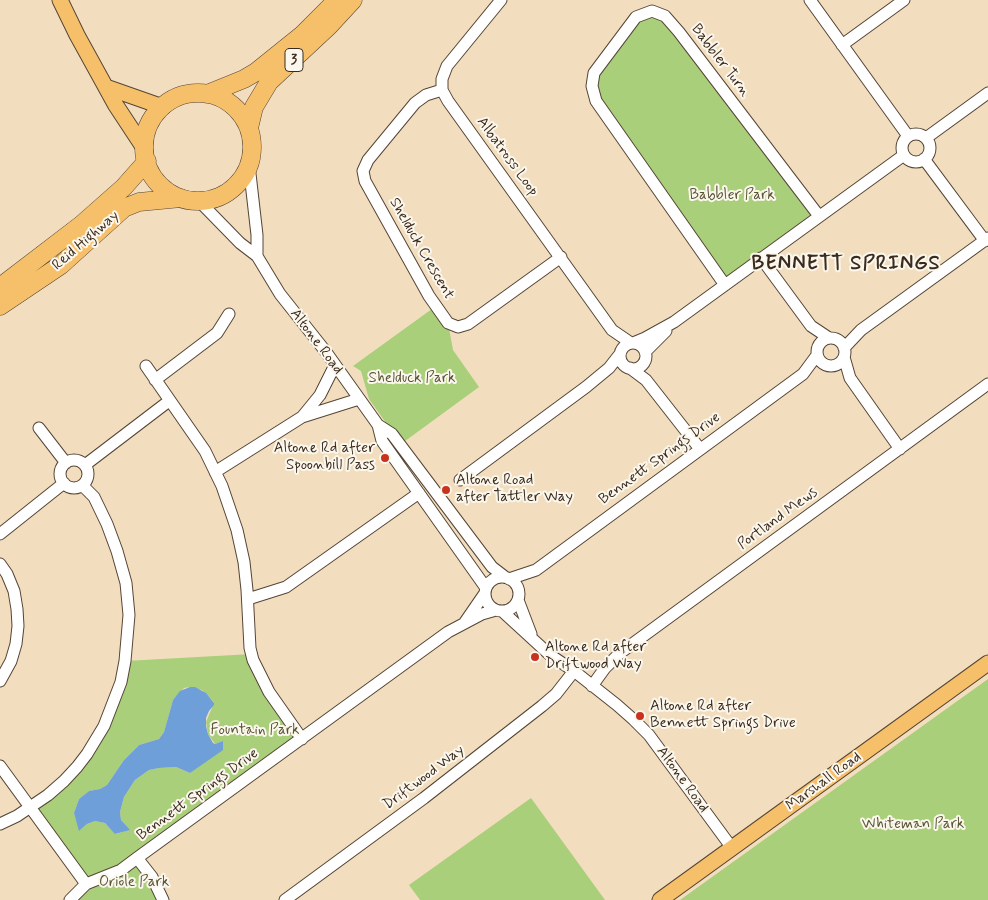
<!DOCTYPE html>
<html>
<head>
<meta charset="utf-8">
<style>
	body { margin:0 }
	canvas { display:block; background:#f2debe }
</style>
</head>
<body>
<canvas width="988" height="900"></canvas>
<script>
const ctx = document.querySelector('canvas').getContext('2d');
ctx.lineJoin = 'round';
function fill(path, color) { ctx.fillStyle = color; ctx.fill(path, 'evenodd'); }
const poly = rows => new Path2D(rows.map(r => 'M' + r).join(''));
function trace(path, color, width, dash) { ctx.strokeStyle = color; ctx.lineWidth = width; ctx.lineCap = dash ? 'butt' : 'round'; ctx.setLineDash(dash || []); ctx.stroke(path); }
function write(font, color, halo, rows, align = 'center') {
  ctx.font = font + ' Mynerve,sans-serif'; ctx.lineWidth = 4; ctx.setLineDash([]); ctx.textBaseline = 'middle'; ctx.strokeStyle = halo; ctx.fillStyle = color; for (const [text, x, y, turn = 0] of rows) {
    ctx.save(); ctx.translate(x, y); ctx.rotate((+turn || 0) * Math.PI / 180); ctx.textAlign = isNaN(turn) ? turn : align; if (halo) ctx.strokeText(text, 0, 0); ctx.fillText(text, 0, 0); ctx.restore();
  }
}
fill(poly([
	[665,16,819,216,725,285,596,101,594,73,636,17],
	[436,306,448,323,453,350,479,387,401,444,369,399,361,371,353,366],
	[252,654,302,739,137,858,163,900,70,900,86,884,30,807,87,754,125,661],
	[190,687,202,690,212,700,214,703,206,722,208,734,215,744,223,741,190,773,176,767,159,768,149,770,135,780,124,797,120,812,121,820,129,830,116,834,105,823,95,821,87,824,80,830,74,813,79,799,89,791,100,789,107,785,124,760,139,745,159,739,164,732,173,700,184,688],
	[988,679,988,900,680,900],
	[531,798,605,900,420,900,409,885]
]), '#a9cf7a');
fill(poly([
	[190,687,195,687,206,693,214,703,214,705,209,711,206,718,206,726,208,734,213,743,215,744,223,741,223,750,190,773,176,767,159,768,149,770,135,780,124,797,120,812,121,820,130,830,115,834,105,823,95,821,87,824,79,831,74,813,79,799,89,791,100,789,107,785,124,760,139,745,159,739,164,732,173,700,180,691]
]), '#6f9fd9');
const minor = poly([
	[501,0,447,66,442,79,442,90,448,101,612,330,631,343],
	[810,0,908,136],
	[842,45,904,0],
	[442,90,426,95,415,103,368,160,363,171,365,181,429,296,448,323,458,327,468,324,561,257],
	'902 148a14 14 0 1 1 28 0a14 14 0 1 1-28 0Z',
	[926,138,988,93],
	[924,159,985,241],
	[249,165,257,235,257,256],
	[199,201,240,243,257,256,280,294,326,352,378,425,382,441,486,588],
	[761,258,811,326,829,338],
	[725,285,596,101,592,86,594,73,636,17,652,11,665,16,679,32,819,216],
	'817 352a14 14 0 1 1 28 0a14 14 0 1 1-28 0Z',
	[633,343,645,338,674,322,904,155],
	'620 356a13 13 0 1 1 26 0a13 13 0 1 1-26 0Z',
	[844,348,861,330,988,238],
	[645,352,666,331],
	[844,357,850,378,900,449],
	[146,366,205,451,222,486,237,530,244,562,247,590,250,648,253,660,269,692,302,739],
	[630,368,646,380,700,449],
	[155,380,217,333,229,314],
	[302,417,320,395,335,365],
	[378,425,392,434,492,567,505,577],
	[39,428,66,463],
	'60 474a14 14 0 1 1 28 0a14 14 0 1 1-28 0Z',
	[85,465,169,401],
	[215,472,302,417,359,399],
	[460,480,586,387,609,368,620,354],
	[0,534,64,483],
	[0,564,7,574,14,591,17,609,18,626,16,644,11,661,0,681],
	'485 594a17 17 0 1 1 34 0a17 17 0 1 1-34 0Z',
	[509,579,536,570,803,374,817,355],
	[248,599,286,587,419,493],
	[518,600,531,634],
	[502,611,550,655,574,671,617,705,634,720,649,735,732,848],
	[465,622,485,593],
	[592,686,605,668,620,653,988,384],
	[0,766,86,884],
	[0,824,17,816,48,795,64,781,77,767,87,754,104,726,121,682,125,661,129,615,126,583,117,551,107,524,94,497,83,486],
	[137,858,152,877,163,900],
	[70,900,86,884,121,870,137,858,448,632,482,614,496,610],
	[285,900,424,798,542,706,556,694,574,671]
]);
const major = poly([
	[60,0,77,35,115,104,144,148],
	[106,87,163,107],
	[660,900,988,663]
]);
const highway = poly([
	'144 147a54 54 0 1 1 108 0a54 54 0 1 1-108 0Z',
	[207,94,244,79,256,72,302,35,337,0],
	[249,128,254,107,269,82,329,26,353,0],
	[0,287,81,225,124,187,147,161],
	[0,306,61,265,124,208,139,202,181,198]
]);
trace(minor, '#564536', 13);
trace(major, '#564536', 17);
trace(highway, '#564536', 19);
trace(minor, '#fff', 11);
trace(major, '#f6c06b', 15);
trace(highway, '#f6c06b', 18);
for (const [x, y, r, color] of [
	[385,458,5,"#c8321e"],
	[446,490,5,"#c8321e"],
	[535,657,5,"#c8321e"],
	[640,716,5,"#c8321e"]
]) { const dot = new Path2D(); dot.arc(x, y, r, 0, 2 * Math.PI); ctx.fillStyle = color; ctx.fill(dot); trace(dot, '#fbf7ec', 2); }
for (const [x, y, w] of [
	[294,60,18]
]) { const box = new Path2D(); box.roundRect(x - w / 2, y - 11.5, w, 23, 4); ctx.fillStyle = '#fbf7ec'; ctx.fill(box); trace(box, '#3b2a1e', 1); }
write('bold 14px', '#3b2a1e', null, [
	["3",294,60]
]);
write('15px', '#3b2a1e', '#fbf7ec', [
	["Babbler Turn",720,61,53],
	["Albatross Loop",507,157,54],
	["Reid Highway",86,241,-41],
	["Shelduck Crescent",421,249,60],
	["Altone Road",316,342,53],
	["Bennett Springs Drive",660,459,-36],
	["Portland Mews",778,519,-36],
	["Driftwood Way",424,778,-37],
	["Altone Road",682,780,54],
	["Marshall Road",824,782,-36],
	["Bennett Springs Drive",198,795,-36]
]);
write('15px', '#565335', '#fbf7ec', [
	["Babbler Park",732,196],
	["Shelduck Park",412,379],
	["Fountain Park",255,731],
	["Whiteman Park",913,825],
	["Oriole Park",134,883]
]);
write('15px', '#3b2a1e', '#fbf7ec', [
	["Altone Rd after",375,449,"right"],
	["Spoonbill Pass",375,466,"right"],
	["Altone Road",456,481],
	["after Tattler Way",456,498],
	["Altone Rd after",545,648],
	["Driftwood Way",545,665],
	["Altone Rd after",650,707],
	["Bennett Springs Drive",650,724]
], 'left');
ctx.letterSpacing = '1px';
write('bold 20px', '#3b2a1e', '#fbf7ec', [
	["BENNETT SPRINGS",846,265]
]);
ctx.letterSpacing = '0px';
</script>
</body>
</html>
